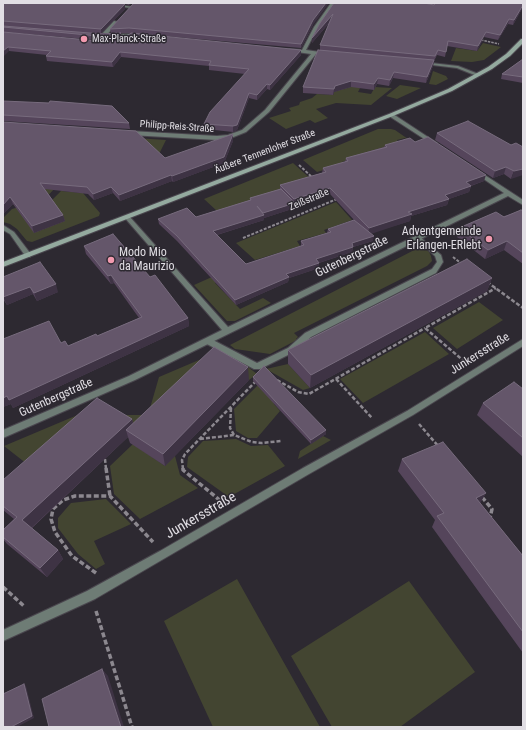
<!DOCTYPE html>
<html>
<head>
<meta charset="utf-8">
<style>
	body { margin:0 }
	#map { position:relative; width:526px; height:730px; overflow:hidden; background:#2d2931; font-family:"Roboto Condensed",sans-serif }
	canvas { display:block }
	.frame { position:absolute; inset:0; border:4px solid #e1dee4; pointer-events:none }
</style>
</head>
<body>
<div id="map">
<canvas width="526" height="730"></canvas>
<div class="frame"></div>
</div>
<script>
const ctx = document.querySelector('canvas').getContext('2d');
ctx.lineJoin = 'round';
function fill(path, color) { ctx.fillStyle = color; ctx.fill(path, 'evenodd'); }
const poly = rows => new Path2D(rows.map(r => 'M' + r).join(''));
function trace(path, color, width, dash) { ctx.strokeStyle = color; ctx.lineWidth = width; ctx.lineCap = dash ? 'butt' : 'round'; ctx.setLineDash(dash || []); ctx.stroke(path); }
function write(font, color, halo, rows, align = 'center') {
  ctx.font = font + ' "Roboto Condensed",sans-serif'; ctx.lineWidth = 3; ctx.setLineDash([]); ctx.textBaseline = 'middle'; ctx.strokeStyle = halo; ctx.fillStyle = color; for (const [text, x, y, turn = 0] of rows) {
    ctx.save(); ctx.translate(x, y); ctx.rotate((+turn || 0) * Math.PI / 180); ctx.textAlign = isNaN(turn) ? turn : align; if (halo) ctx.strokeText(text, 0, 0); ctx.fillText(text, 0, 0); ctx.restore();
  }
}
fill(poly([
	[483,43,501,47,484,60,472,62,451,61,456,48,477,51],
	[433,71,446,76,448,79,436,85,429,84],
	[364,80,358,92,371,94,375,87,392,88,371,105,336,103,316,109,328,118,315,123,310,120,286,129,269,118,291,111,289,108,299,105,300,102,312,98,317,94,333,95,334,92],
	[400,85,421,88,397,99,386,96],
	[378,129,391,129,395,130,431,155,428,156,405,138,397,140,399,143,342,162,343,164,317,172,303,160],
	[120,137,166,140,157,158,55,188,43,201,49,203,61,191,83,193,100,213,99,216,32,242,27,241,17,229,10,224,3,222,3,218,12,209,19,207],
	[293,163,313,181,217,211,204,199],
	[336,202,352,220,324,230,326,233,297,241,300,246,255,260,236,243],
	[422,246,429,252,431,256,432,261,427,266,294,333,298,337,296,339,297,340,270,354,235,349,230,345],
	[241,264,231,276,215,283,240,309,263,298,271,303,235,321,227,321,194,285],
	[479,302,503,320,457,349,433,328],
	[425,332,449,354,363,403,340,379],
	[213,354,240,361,257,374,249,380,139,434,110,415,148,415,159,377],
	[288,364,310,388,303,390,266,369],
	[265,378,274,404,280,411,257,438,248,438,236,431,234,409],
	[106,403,101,410,27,464,4,446],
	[323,436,331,440,298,459,300,451],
	[236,439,251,446,268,445,285,466,229,497,187,467,188,457,203,441],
	[133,444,165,466,175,456,180,475,198,488,140,519,114,494,110,466],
	[106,499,131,524,94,541,105,564,96,569,78,554,58,528,58,518,71,503],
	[237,579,320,727,213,727,164,621],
	[409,581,475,672,400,727,332,727,291,656]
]), '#434531');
const lane = poly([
	[93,3,106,3,133,7,131,8,93,3],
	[418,236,420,237,441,255,443,262,436,273,311,337,294,352,260,369,254,369,205,343,204,341,208,338,211,339,257,363,288,348,305,333,432,269,437,262,435,256,416,239,416,237,418,236]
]);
const street = poly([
	[331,3,335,3,318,27,306,50,327,53,329,54,327,55,316,54,269,112,246,132,231,138,217,140,130,135,127,133,130,131,217,136,228,135,242,130,265,110,311,54,290,51,288,50,290,49,302,50,314,27,331,3],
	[114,21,118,22,105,37,101,37,101,35,114,21],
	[123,34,138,34,140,35,138,36,111,37,109,36,123,34],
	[422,62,458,66,481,75,477,76,457,68,424,64,422,63,422,62],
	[389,114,393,114,437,143,432,144,389,116,389,114],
	[477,170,523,200,523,205,508,196,135,380,3,438,3,430,129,376,222,330,125,218,125,216,129,216,228,327,504,193,475,173,474,172,477,170],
	[3,225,14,232,30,253,30,257,26,257,10,234,3,230,3,225],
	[523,339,523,346,413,415,309,474,95,599,3,641,3,630,87,591,160,551,303,468,407,411,523,339]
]);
const secondary = poly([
	[521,39,523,39,523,43,510,56,492,69,452,91,393,116,3,267,3,262,389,114,448,89,488,67,506,54,521,39]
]);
trace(lane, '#4a464e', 2);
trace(street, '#4a464e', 2);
trace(secondary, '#4a464e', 2);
trace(poly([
	[481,40,499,44]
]), '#8c888f', 1.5, [2.5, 1]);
trace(poly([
	[299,165,313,178],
	[243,238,337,199],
	[453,257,462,264]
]), '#8c888f', 2, [3, 1.5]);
trace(poly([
	[487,282,523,308],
	[465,362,425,328,496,288],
	[336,379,372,418],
	[277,380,298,392,309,394,425,328],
	[231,408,230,428,234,435,252,442,262,443,281,441],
	[419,424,439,447],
	[200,439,234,435],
	[105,459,106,469],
	[183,469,182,460,185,454,256,381]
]), '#8c888f', 2.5, [4, 2]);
trace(poly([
	[106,468,110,496],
	[183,468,183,470,222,502],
	[482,497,492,509,490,518],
	[96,573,72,556,55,532,51,519,53,509,63,500,75,496,110,496,153,542],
	[3,587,25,607],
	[96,611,132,727]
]), '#8c888f', 3.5, [5, 2.5]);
fill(lane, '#6e7c75');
fill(street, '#6e7c75');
fill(secondary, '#94aa9f');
fill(poly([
	[3,3,131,3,129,5,125,4,125,9,101,33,121,33,121,38,110,41,3,32],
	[134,3,313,25,301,48,130,33,111,33,110,29],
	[334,3,523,3,523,7,513,25,508,24,498,40,484,37,477,51,447,46,445,57,437,55,434,61,433,66,426,83,393,78,389,86,377,84,374,90,351,87,334,92,333,95,303,93,303,87,320,50,320,45,330,22,312,43,312,38],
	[3,32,109,42,301,50,301,55,270,90,267,89,257,100,249,98,237,130,233,132,205,129,204,124,245,74,209,70,209,66,121,57,113,67,47,61,46,56,47,55,9,51],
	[523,59,523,83,501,79,502,74],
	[3,101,129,123,130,129,3,121],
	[3,122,165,158,233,141,224,163,173,182,172,181,120,201,113,193,94,200,88,194,45,189,63,215,65,221,34,233,13,204,4,213,3,213],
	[437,133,523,147,511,179,504,174,493,178,435,140],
	[415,142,484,181,471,186,469,192,449,199,447,205,411,216,410,221,371,233,373,241,353,247,352,252,319,263,319,268,289,278,288,282,236,305,177,241,159,224,158,219,196,217,250,200,250,198,280,189,280,185,322,173,323,168,345,162,346,158,384,147,385,145],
	[330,194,355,221,328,229,327,233,301,241,301,246,246,264,217,235,264,220,264,218,295,208,295,205],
	[523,211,523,264,504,250,485,259,457,237,459,228],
	[84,246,150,277,188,318,189,326,13,408,11,404,3,407,3,339,61,343,68,346,97,336,139,318,114,283,111,284,86,254],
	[3,277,58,292,37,301,33,294,7,305,3,299],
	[492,278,487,291,310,388,288,364,288,350],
	[253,377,326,430,326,434,311,444,253,381],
	[249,380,165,466,130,443,128,437,32,528,58,550,63,559,47,577,7,544,3,539,3,530,14,519,3,510,3,480,132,419,133,424],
	[523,389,523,457,477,415,483,403],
	[402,459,486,493,480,503,523,556,523,653,432,527,435,520,398,471]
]), '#55455b');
fill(poly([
	[326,3,329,3,313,25,301,48,301,44,313,20],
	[125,4,125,9,101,33,101,29],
	[523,5,523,7,513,25,514,20],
	[333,14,333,18,312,43,312,38],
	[509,19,508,24,498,40,500,35],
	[486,32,484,37,477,51,478,46],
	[121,33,121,38,110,41,109,37],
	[8,47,9,51,3,57,3,51],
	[301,50,301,55,270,90,270,85],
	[120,52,121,57,113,67,112,62],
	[434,60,433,66,426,83,427,77],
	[394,72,393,78,389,86,390,80],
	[378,78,377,84,374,90,374,84],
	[351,81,351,87,334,92,333,95,334,89,335,86],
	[267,84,267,89,257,100,257,95],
	[249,93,249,98,237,130,233,132,233,126],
	[233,134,233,141,224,163,173,182,172,176],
	[506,167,504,174,493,178,495,171],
	[523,169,523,175,511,179,514,171],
	[171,175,172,181,120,201,119,195],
	[486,175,484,181,464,188,466,182],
	[471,186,469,192,449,199,447,205,411,216,410,221,368,235,369,228,408,212,445,195],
	[111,187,113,193,94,200,93,194],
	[330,188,330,194,295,205,295,208,264,218,264,220,213,236,213,231,263,213,293,203,294,199],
	[10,197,13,204,4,213,3,211,3,205],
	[63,215,65,221,34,233,32,226],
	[374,236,373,241,353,247,352,252,315,264,316,259,352,243],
	[507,241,504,250,485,259,488,250],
	[319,263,319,268,289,278,288,282,236,305,235,300,286,274],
	[111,275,114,283,111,284,108,276],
	[492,278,487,291,310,388,311,375],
	[56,284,58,292,37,301,34,293],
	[30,287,33,294,7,305,3,297],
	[188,318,189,326,13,408,11,404,3,407,3,398],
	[248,367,249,380,165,466,163,454],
	[132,419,135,431,126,430,128,437,29,530,22,520],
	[326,430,326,434,311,444,311,440],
	[486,493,479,505,476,498],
	[58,550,63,559,47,577,40,568],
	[102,669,108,676,124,727,121,727],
	[24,684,26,686,34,718,17,727,11,727]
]), '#3e3344');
const building = poly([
	[3,3,116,3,125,4,101,29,3,21,3,3],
	[134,3,326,3,313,20,301,44,129,28,110,29,134,3],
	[334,3,424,3,434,5,436,3,523,3,523,5,514,20,509,19,500,35,486,32,478,46,448,41,446,52,438,50,435,56,320,45,333,14,312,38,320,23,334,3],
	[3,26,102,34,121,33,109,37,3,27,3,26],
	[3,32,109,42,122,40,131,33,301,50,270,85,267,84,257,95,249,93,237,125,233,126,204,124,210,112,249,69,209,65,211,61,120,52,112,62,46,56,51,51,8,47,3,51,3,32],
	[318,50,434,60,427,77,394,72,390,80,378,78,374,84,351,81,335,86,334,89,303,87,318,50],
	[523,59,523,77,502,74,523,59],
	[3,101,49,103,50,101,112,106,129,123,3,115,3,101],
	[468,121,511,145,516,143,523,147,523,169,514,171,506,167,495,171,437,133,468,121],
	[3,122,136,131,165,158,233,134,224,157,172,176,171,175,119,195,111,187,93,194,87,187,40,183,63,215,32,226,10,197,3,205,3,122],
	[428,137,486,175,466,182,471,186,445,195,449,199,408,212,412,214,369,228,330,188,294,199,280,185,326,172,323,168,348,161,346,158,387,147,385,145,410,138,415,142,428,137],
	[281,189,295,203,263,213,257,206,264,215,213,231,246,264,304,245,301,241,331,232,328,229,354,220,374,236,352,243,353,247,316,259,319,263,286,274,289,277,235,300,177,236,158,219,187,208,196,217,251,200,250,198,281,189],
	[521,210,523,211,523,253,507,241,488,250,459,228,496,212,504,217,521,210],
	[113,234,150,277,155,275,188,318,9,400,7,396,3,398,3,339,49,321,61,343,65,341,68,346,96,334,97,336,142,317,111,275,108,276,84,246,113,234],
	[467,259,492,278,311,375,288,350,467,259],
	[40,262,56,284,34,293,30,287,3,297,3,277,40,262],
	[214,347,248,367,163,454,126,430,214,347],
	[264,366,326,430,311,440,253,377,264,366],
	[514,382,523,389,523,438,483,403,514,382],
	[97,398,132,419,22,520,58,550,40,568,3,537,3,530,17,517,3,506,3,480,97,398],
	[443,442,486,493,476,498,523,556,523,632,437,516,444,513,402,459,443,442],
	[102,669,121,727,49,727,42,699,102,669],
	[24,684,32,716,11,727,3,727,3,694,24,684]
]);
fill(building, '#64566a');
trace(building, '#776b7d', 1);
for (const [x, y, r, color] of [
	[84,39,4,"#f29aaf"],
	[489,239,4,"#f29aaf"],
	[111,260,4,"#f29aaf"]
]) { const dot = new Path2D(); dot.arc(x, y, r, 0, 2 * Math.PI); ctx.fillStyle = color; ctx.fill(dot); trace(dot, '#2d2931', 1.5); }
write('10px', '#e1dee4', '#2d2931', [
	["Max-Planck-Straße",92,39]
], 'left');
write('10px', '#e1dee4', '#2d2931', [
	["Philipp-Reis-Straße",177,127,4],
	["Äußere Tennenloher Straße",265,152,-21],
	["Zeißstraße",309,200,-23]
]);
write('12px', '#e1dee4', '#2d2931', [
	["Adventgemeinde",481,232],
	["Erlangen-ERlebt",481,246],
	["Modo Mio",119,253,"left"],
	["da Maurizio",119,267,"left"]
], 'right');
write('12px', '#e1dee4', '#2d2931', [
	["Gutenbergstraße",352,257,-26],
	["Junkersstraße",480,354,-32],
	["Gutenbergstraße",56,398,-24]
]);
write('14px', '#e1dee4', '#2d2931', [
	["Junkersstraße",201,516,-30]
]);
</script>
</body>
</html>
